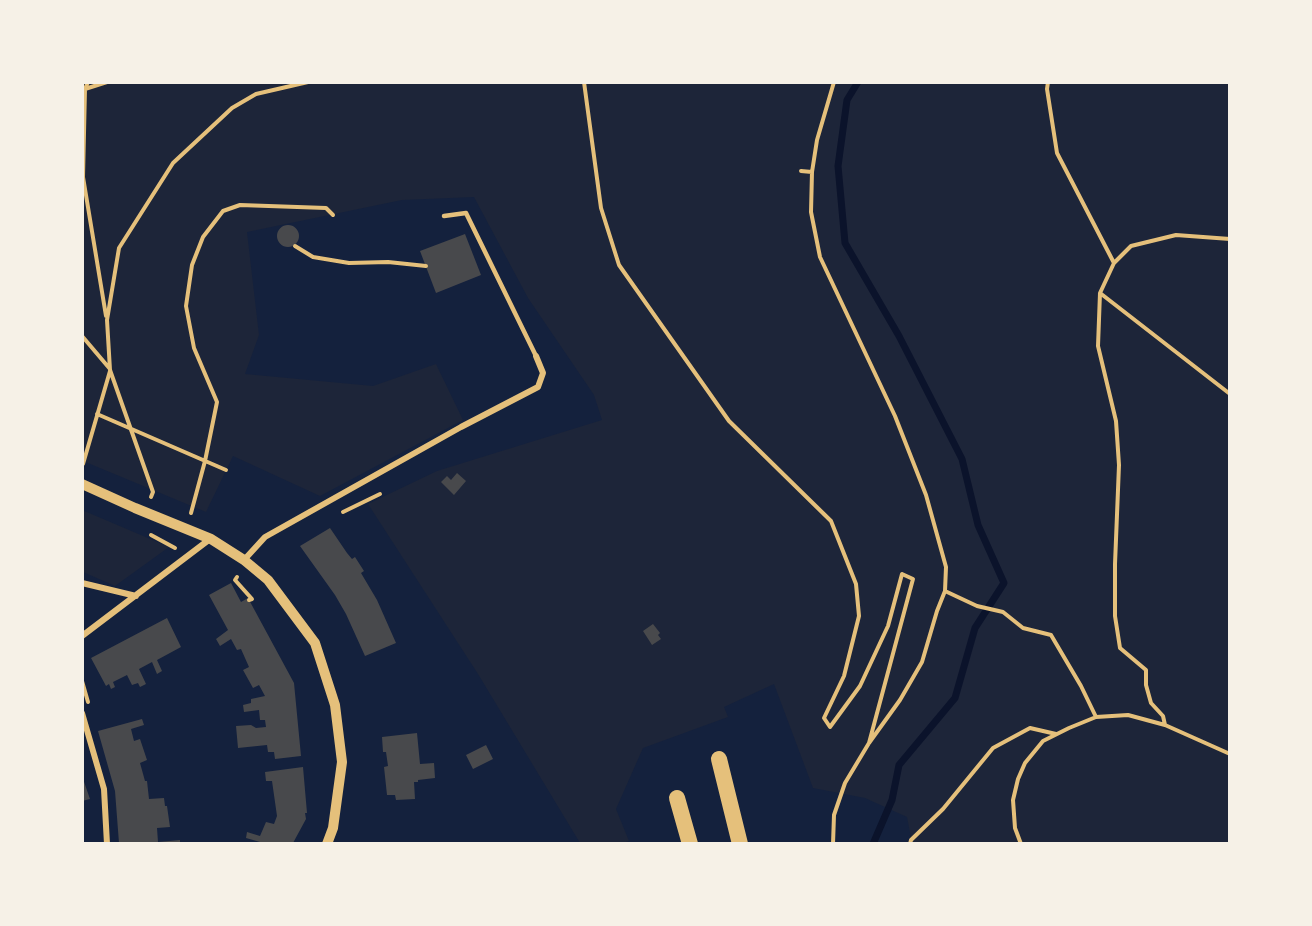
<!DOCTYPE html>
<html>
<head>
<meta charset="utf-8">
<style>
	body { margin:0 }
	#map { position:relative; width:1312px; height:926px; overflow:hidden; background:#14213d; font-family:Arial,sans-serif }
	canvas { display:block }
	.frame { position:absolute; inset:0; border:84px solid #f6f1e7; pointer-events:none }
</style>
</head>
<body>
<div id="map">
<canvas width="1312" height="926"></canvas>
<div class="frame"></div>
</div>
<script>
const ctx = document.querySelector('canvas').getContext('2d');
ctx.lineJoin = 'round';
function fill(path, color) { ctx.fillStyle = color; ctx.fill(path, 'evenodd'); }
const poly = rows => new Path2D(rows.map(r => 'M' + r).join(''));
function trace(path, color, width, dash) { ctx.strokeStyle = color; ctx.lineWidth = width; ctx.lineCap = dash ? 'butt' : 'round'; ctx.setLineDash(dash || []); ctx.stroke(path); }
fill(poly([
	[82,83,1229,83,1229,843,912,843,907,817,865,798,813,788,774,684,724,707,728,717,643,748,616,809,629,841,623,843,580,843,478,674,368,504,437,471,602,420,594,395,528,298,474,197,402,200,247,232,259,335,245,374,373,386,436,364,463,420,320,496,233,456,206,512,83,461],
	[82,510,169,547,115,586,83,572]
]), '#1d2539');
trace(poly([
	[858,82,847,100,838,166,845,243,899,336,962,459,978,525,1004,583,975,628,955,698,899,765,892,800,873,844]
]), '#0b132b', 7);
fill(poly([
	'277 236a11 11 0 1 1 22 0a11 11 0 1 1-22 0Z',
	[465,234,481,275,436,293,420,251],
	[457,473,466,481,454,495,441,482,447,476,451,480],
	[330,528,347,553,352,559,355,557,364,571,361,573,377,600,396,643,365,656,346,614,335,595,300,546],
	[231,583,241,602,248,598,294,683,301,756,275,759,274,752,268,752,267,745,238,748,236,726,251,725,256,728,266,727,265,720,260,720,259,710,244,712,243,705,251,703,251,699,265,696,259,685,253,688,243,670,249,667,241,649,237,650,231,639,220,646,216,639,228,630,209,595],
	[167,618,181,647,157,660,162,671,157,674,152,662,139,669,146,684,140,687,138,683,132,685,127,675,113,682,115,687,111,689,109,684,106,686,91,658],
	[653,624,660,633,658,635,661,639,652,645,643,631],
	[142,719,144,725,131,729,134,741,140,739,147,760,140,763,145,781,147,781,149,799,164,798,165,806,167,806,170,827,157,828,158,842,180,840,180,843,119,843,115,791,98,731],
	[417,733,420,764,434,763,435,778,418,780,418,782,414,782,415,799,396,800,395,795,387,795,384,767,388,766,386,752,383,752,382,737],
	[486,745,493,759,473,769,466,755],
	[303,767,307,813,305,813,306,819,293,843,259,843,260,842,246,838,247,832,260,836,266,822,274,824,277,816,272,781,266,781,265,772],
	[82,776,90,799,82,801]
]), '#48494c');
trace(poly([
	[88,82,85,89,83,177,106,316],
	[584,82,601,208,619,265,729,421,831,521,856,584,859,616,844,676,824,718,830,727,860,686,888,626,902,574,913,579,869,743],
	[1048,82,1047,89,1057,153,1114,263],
	[85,89,107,82],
	[801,171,812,172],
	[295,246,313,257,349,263,388,262,426,266],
	[1100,293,1230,394],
	[82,336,110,369],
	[97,414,226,470],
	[83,464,110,371],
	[151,497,153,492,110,370,107,320,119,248,173,163,232,108,256,94,308,82],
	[343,512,380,494],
	[191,513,205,461,217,402,194,348,186,306,192,265,203,237,223,211,240,205,326,208,333,215],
	[151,535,175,548],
	[237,577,235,580,252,599,249,600],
	[945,591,977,606,1003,612,1023,628,1051,635,1081,686,1096,717],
	[82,681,88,702],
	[1165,725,1230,754],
	[833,844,834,815,845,783,869,743,900,700,922,662,937,611,945,591,946,567,926,495,895,416,820,257,811,212,812,172,817,140,834,82],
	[910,844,911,840,943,809,993,748,1030,728,1056,734],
	[1021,844,1015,828,1013,800,1018,779,1025,763,1043,741,1069,728,1096,717,1128,715,1165,725,1163,716,1151,703,1146,685,1146,670,1120,648,1115,616,1115,564,1119,465,1116,421,1098,346,1100,293,1114,263,1131,246,1176,235,1230,239]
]), '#e5c07b', 4);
trace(poly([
	[444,216,466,213,536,356]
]), '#e5c07b', 4.5);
trace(poly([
	[244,560,265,537,461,427,538,387,543,373,536,356],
	[82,583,136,596],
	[82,636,210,539],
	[82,713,104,789,107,844]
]), '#e5c07b', 6);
trace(poly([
	[82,484,135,508,211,539,244,560,268,580,315,643,335,705,342,762,333,828,327,844]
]), '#e5c07b', 10);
trace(poly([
	[719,759,740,844],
	[677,798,690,844]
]), '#e5c07b', 16);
</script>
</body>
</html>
